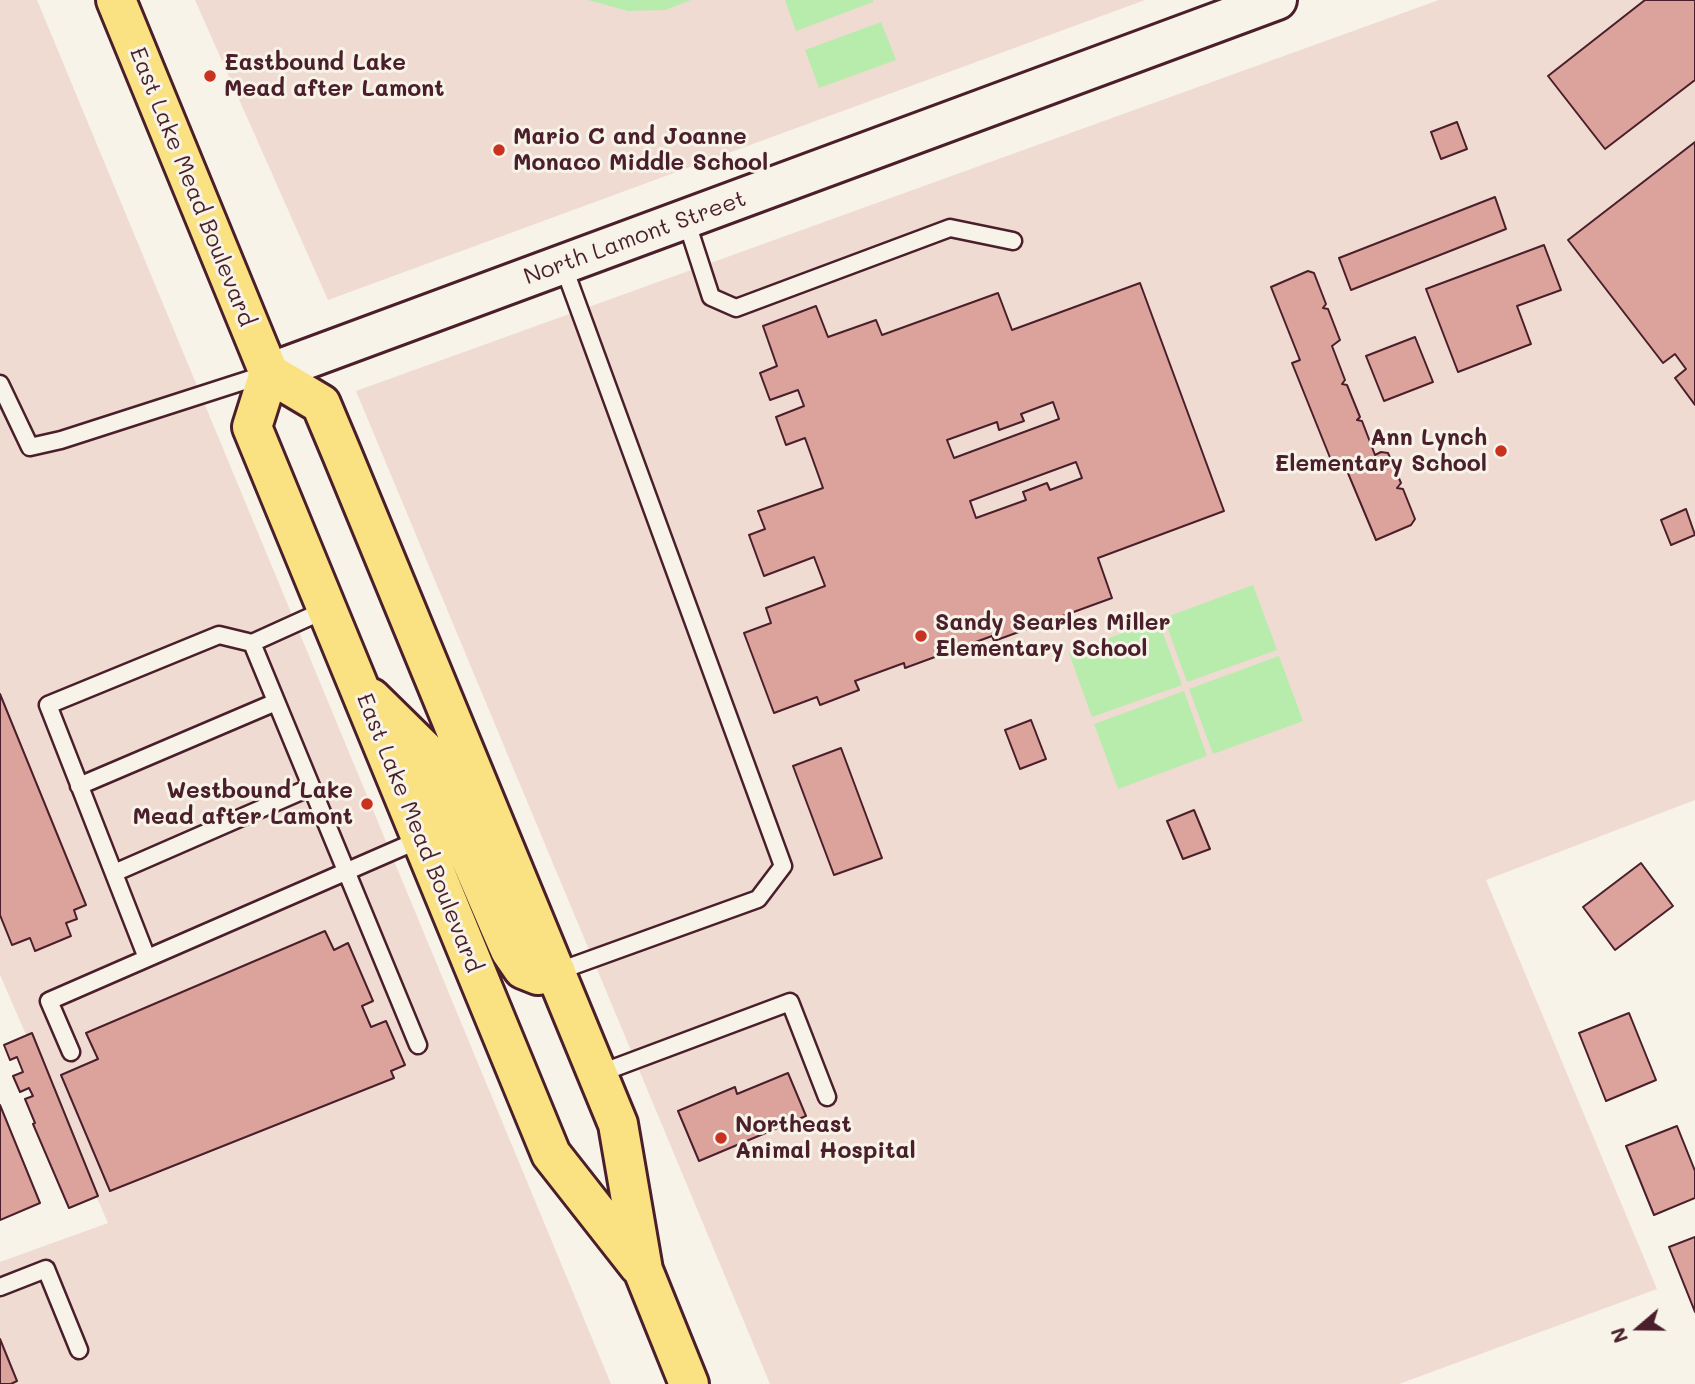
<!DOCTYPE html>
<html>
<head>
<meta charset="utf-8">
<style>
	body { margin:0 }
	#map { position:relative; width:1695px; height:1384px; overflow:hidden; background:#f7f3e8; font-family:Mali,sans-serif }
	canvas { display:block }
	.north { position:absolute; left:1604px; top:1293px; width:70px; height:70px; -webkit-text-stroke:5px #f7f3e8; paint-order:stroke; rotate:250deg; font-size:19px; font-weight:700; line-height:28px; text-align:center; color:#4a1f2b }
	.north::after { content:''; display:block; margin:auto; width:24px; height:32px; background:#4a1f2b; clip-path:polygon(50% 0,100% 100%,50% 72%,0 100%) }
</style>
</head>
<body>
<div id="map">
<canvas width="1695" height="1384"></canvas>
<div class="north">N</div>
</div>
<script>
const ctx = document.querySelector('canvas').getContext('2d');
ctx.lineJoin = 'round';
function fill(path, color) { ctx.fillStyle = color; ctx.fill(path, 'evenodd'); }
const poly = rows => new Path2D(rows.map(r => 'M' + r).join(''));
function trace(path, color, width, dash) { ctx.strokeStyle = color; ctx.lineWidth = width; ctx.lineCap = dash ? 'butt' : 'round'; ctx.setLineDash(dash || []); ctx.stroke(path); }
function write(font, color, halo, rows, align = 'center') {
  ctx.font = font + ' Mali,sans-serif'; ctx.lineWidth = 6; ctx.setLineDash([]); ctx.textBaseline = 'middle'; ctx.strokeStyle = halo; ctx.fillStyle = color; for (const [text, x, y, turn = 0] of rows) {
    ctx.save(); ctx.translate(x, y); ctx.rotate((+turn || 0) * Math.PI / 180); ctx.textAlign = isNaN(turn) ? turn : align; if (halo) ctx.strokeText(text, 0, 0); ctx.fillText(text, 0, 0); ctx.restore();
  }
}
fill(poly([
	[0,0,37,0,611,1384,0,1384,0,1262,108,1223,0,975],
	[195,0,1145,0,328,300],
	[1439,0,1695,0,1695,800,1486,880,1657,1289,1399,1384,770,1384,356,391]
]), '#efdbd1');
fill(poly([
	[588,0,691,0,665,10,628,11],
	[785,0,873,0,873,2,796,31],
	[881,22,896,60,819,88,805,50],
	[1253,585,1277,650,1187,682,1164,618],
	[1158,620,1182,685,1092,717,1069,653],
	[1279,656,1303,721,1213,754,1189,689],
	[1184,691,1207,756,1118,789,1094,724]
]), '#b8ecad');
const building = poly([
	[1645,0,1695,0,1695,80,1605,149,1548,76,1645,0],
	[1457,122,1467,149,1441,159,1431,132,1457,122],
	[1695,142,1695,405,1675,378,1686,369,1675,354,1663,363,1568,240,1695,142],
	[1495,197,1506,229,1351,290,1339,258,1495,197],
	[1544,245,1561,290,1517,306,1531,344,1458,372,1426,289,1544,245],
	[1308,271,1314,273,1326,304,1323,308,1328,309,1340,340,1332,346,1345,380,1342,384,1347,385,1360,417,1357,420,1362,421,1375,455,1381,452,1388,453,1401,483,1397,488,1403,489,1415,519,1411,525,1376,540,1345,466,1335,470,1292,363,1300,360,1271,287,1308,271],
	[1140,283,1224,511,1098,558,1112,598,994,641,992,636,905,668,904,663,855,681,859,690,820,705,817,697,774,713,744,633,771,623,766,608,825,586,814,557,764,576,749,535,765,529,758,511,823,488,805,438,786,445,776,417,804,406,798,390,770,400,760,373,777,366,763,326,816,306,828,337,876,320,882,335,998,293,1012,330,1140,283],
	[1053,402,1059,419,954,458,947,440,997,422,999,430,1024,421,1021,414,1053,402],
	[1076,462,1082,478,1050,490,1047,483,1023,492,1026,500,976,518,970,501,1076,462],
	[1415,337,1433,382,1384,401,1366,356,1415,337],
	[1686,509,1695,535,1671,545,1661,520,1686,509],
	[0,694,86,905,74,910,77,919,66,923,71,936,35,951,30,938,12,945,0,915,0,694],
	[1031,720,1046,759,1020,769,1005,730,1031,720],
	[841,748,882,858,834,875,793,766,841,748],
	[1194,810,1210,849,1183,859,1167,821,1194,810],
	[1641,863,1673,906,1615,950,1583,907,1641,863],
	[325,931,334,950,348,943,373,1001,362,1006,371,1027,386,1021,405,1065,391,1071,394,1078,110,1191,61,1075,98,1059,86,1033,325,931],
	[1629,1013,1656,1080,1606,1101,1579,1033,1629,1013],
	[32,1033,98,1196,69,1208,33,1124,35,1123,25,1099,33,1096,29,1088,20,1092,13,1076,23,1072,17,1057,10,1060,4,1045,32,1033],
	[788,1073,806,1116,699,1161,678,1111,735,1087,737,1094,788,1073],
	[0,1105,40,1203,0,1220,0,1105],
	[1677,1126,1695,1171,1695,1198,1654,1215,1626,1146,1677,1126],
	[1695,1237,1695,1312,1669,1247,1695,1237],
	[0,1339,17,1381,11,1384,0,1384,0,1339]
]);
fill(building, '#dca29c');
trace(building, '#4a1f2b', 2);
const lane = poly([
	[686,220,711,297,736,308,950,228,1013,241],
	[0,384,30,447,61,440,266,374],
	[252,643,418,1045],
	[79,786,276,702],
	[114,873,311,787],
	[147,958,48,705,219,635,252,643,327,609],
	[556,972,758,899,783,866,563,265],
	[71,1052,49,1001,421,839],
	[598,1074,790,1002,827,1097],
	[0,1287,46,1269,79,1350]
]);
const secondary = poly([
	[269,373,1277,0]
]);
const primary = poly([
	[116,0,269,373,321,404,342,454,618,1124,643,1270,689,1384],
	[269,373,252,427,551,1154,639,1266],
	[371,698,424,750,500,927,510,950,523,969,538,975,556,972]
]);
trace(lane, '#4a1f2b', 21);
trace(secondary, '#4a1f2b', 44);
trace(primary, '#4a1f2b', 44);
trace(lane, '#f7f3e8', 16);
trace(secondary, '#f7f3e8', 38);
trace(primary, '#fae181', 38);
for (const [x, y, r, color] of [
	[210,76,7,"#c8321e"],
	[499,150,7,"#c8321e"],
	[1501,451,7,"#c8321e"],
	[921,636,7,"#c8321e"],
	[367,804,7,"#c8321e"],
	[721,1138,7,"#c8321e"]
]) { const dot = new Path2D(); dot.arc(x, y, r, 0, 2 * Math.PI); ctx.fillStyle = color; ctx.fill(dot); trace(dot, '#f7f3e8', 2.5); }
write('bold 23px', '#4a1f2b', '#f7f3e8', [
	["Eastbound Lake",224,63],
	["Mead after Lamont",224,89],
	["Mario C and Joanne",513,137],
	["Monaco Middle School",513,163],
	["Ann Lynch",1487,438,"right"],
	["Elementary School",1487,464,"right"],
	["Sandy Searles Miller",935,623],
	["Elementary School",935,649],
	["Westbound Lake",353,791,"right"],
	["Mead after Lamont",353,817,"right"],
	["Northeast",735,1125],
	["Animal Hospital",735,1151]
], 'left');
write('23px', '#4a1f2b', '#f7f3e8', [
	["East Lake Mead Boulevard",192,187,68],
	["North Lamont Street",635,238,-20],
	["East Lake Mead Boulevard",419,833,68]
]);
</script>
</body>
</html>
